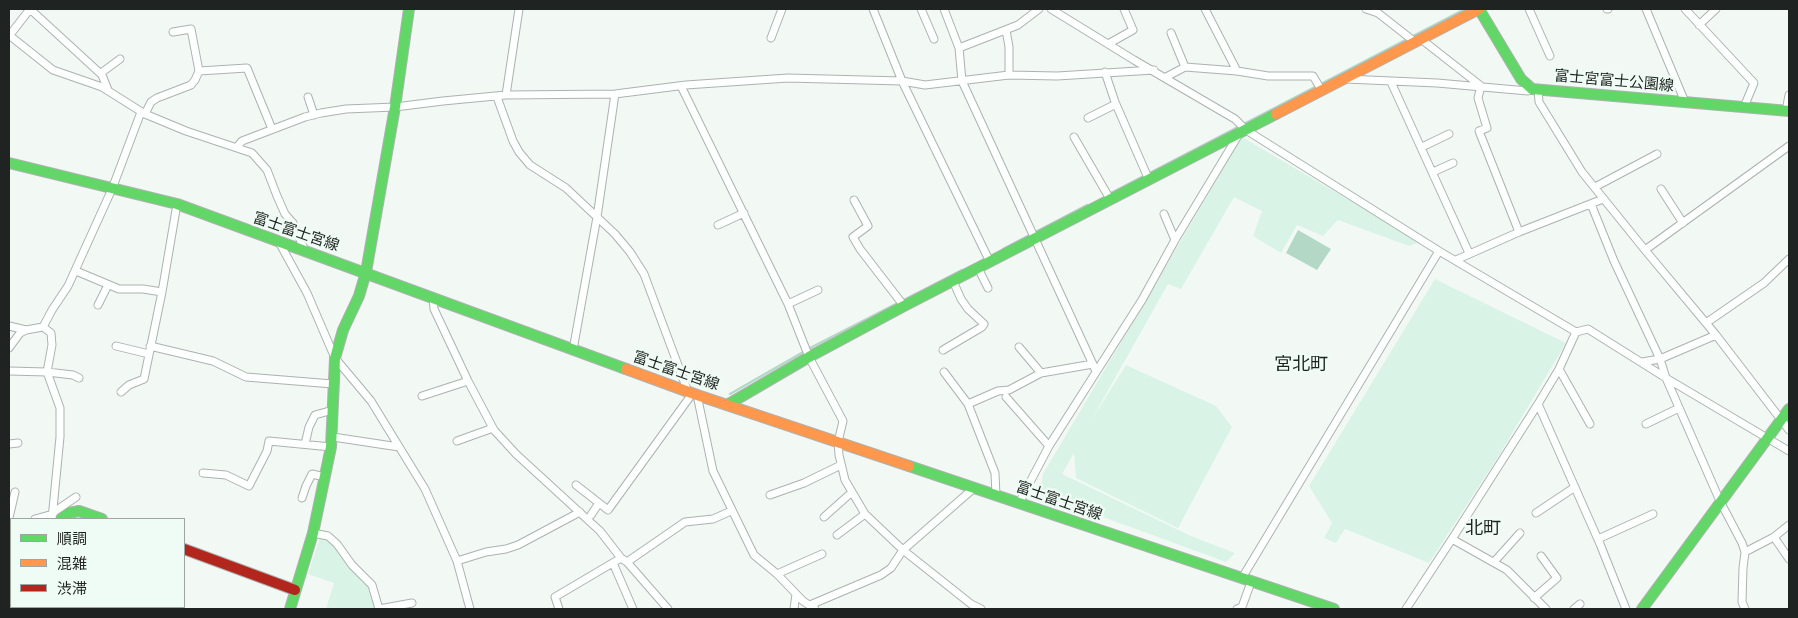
<!DOCTYPE html>
<html>
<head>
<meta charset="utf-8">
<style>
	body { margin:0 }
	#map { position:relative; width:1798px; height:618px; overflow:hidden; background:#f2f9f5; font-family:Raleway,"Noto Sans JP",sans-serif }
	canvas { display:block }
	.frame { position:absolute; inset:0; border:10px solid #1f2321; pointer-events:none }
	.legend { position:absolute; left:10px; top:518px; width:175px; height:90px; box-sizing:border-box; background:#effcf5; border:1px solid #9ca5a0; margin:0; padding:6px 9px; list-style:none; font-size:15px; color:#1f2321 }
	.legend li { display:flex; align-items:center; gap:10px; height:25px }
	.legend b { width:25px; border:1px solid #9ca5a0 }
</style>
</head>
<body>
<div id="map">
<canvas width="1798" height="618"></canvas>
<div class="frame"></div>
<ul class="legend">
<li><b style="height:6px;background:#63d668"></b>順調</li>
<li><b style="height:6px;background:#ff974d"></b>混雑</li>
<li><b style="height:6px;background:#b3261e"></b>渋滞</li>
</ul>
</div>
<script>
const ctx = document.querySelector('canvas').getContext('2d');
ctx.lineJoin = 'round';
function fill(path, color) { ctx.fillStyle = color; ctx.fill(path, 'evenodd'); }
const poly = rows => new Path2D(rows.map(r => 'M' + r).join(''));
function trace(path, color, width, dash) { ctx.strokeStyle = color; ctx.lineWidth = width; ctx.lineCap = dash ? 'butt' : 'round'; ctx.setLineDash(dash || []); ctx.stroke(path); }
function write(font, color, halo, rows, align = 'center') {
  ctx.font = font + ' Raleway,"Noto Sans JP",sans-serif'; ctx.lineWidth = 5; ctx.setLineDash([]); ctx.textBaseline = 'middle'; ctx.strokeStyle = halo; ctx.fillStyle = color; for (const [text, x, y, turn = 0] of rows) {
    ctx.save(); ctx.translate(x, y); ctx.rotate((+turn || 0) * Math.PI / 180); ctx.textAlign = isNaN(turn) ? turn : align; if (halo) ctx.strokeText(text, 0, 0); ctx.fillText(text, 0, 0); ctx.restore();
  }
}
fill(poly([
	[1242,137,1420,242,1409,246,1338,220,1323,236,1297,225,1281,253,1253,236,1262,211,1234,197,1181,289,1168,284,1092,419,1126,365,1216,406,1232,427,1178,528,1076,478,1074,453,1062,474,1191,536,1235,553,1226,562,1040,494,1043,474],
	[1435,279,1566,343,1498,457,1429,563,1345,529,1336,543,1324,538,1332,523,1309,486],
	[9,520,11,520,11,607,24,607,23,609,9,609],
	[320,537,327,539,339,551,369,586,375,609,326,609,334,583,308,574]
]), '#d9f4e6');
fill(poly([
	[1298,230,1331,249,1317,270,1286,253]
]), '#b3d9c6');
trace(poly([
	[1109,194,1465,9],
	[1003,249,1087,205],
	[730,394,812,347,962,270]
]), '#b3d9c6', 2.5);
const street = poly([
	[30,9,102,75,108,90],
	[873,9,902,81,990,262],
	[921,9,934,39],
	[944,9,959,48],
	[1039,9,1018,25,959,48,962,81,1096,371],
	[1051,9,1134,60,1235,119,1246,130,1439,251,1576,332],
	[1205,9,1237,71],
	[1366,9,1378,13,1415,42],
	[1529,9,1550,56],
	[1607,9,1608,9],
	[1646,9,1685,102],
	[1685,9,1754,83,1744,107],
	[1699,25,1716,9],
	[1006,30,1009,47,1009,75],
	[1171,33,1185,67],
	[9,35,53,70,102,87,145,114,186,131,252,153,267,170,277,196,285,214,293,223,305,251],
	[9,36,30,9],
	[771,38,782,9],
	[1421,39,1481,86,1478,98,1487,128,1479,131,1519,232],
	[1108,44,1133,30,1124,9],
	[199,71,247,68,272,129],
	[1105,72,1115,102,1149,180],
	[101,73,120,59],
	[1166,77,1185,67,1237,71,1268,76,1313,76,1322,91],
	[1346,79,1437,83,1528,91,1532,89],
	[1391,82,1469,253],
	[681,86,788,304,809,357,843,421,838,442,839,455,845,480,865,514,903,550,971,604,981,609],
	[1538,89,1539,102,1582,172,1645,250,1716,335,1789,430],
	[506,95,519,9],
	[308,97,314,115],
	[497,97,513,141,519,152,530,165,566,188,615,234,630,252,644,274,688,392],
	[1786,111,1789,95],
	[145,114,151,102,157,98,191,85,195,80,199,71,191,29,173,32],
	[1088,118,1116,104],
	[1074,137,1110,199],
	[237,147,242,141,305,117,321,113,346,109,395,107,443,101,506,95,615,94,686,85,788,78,902,81,925,85,1009,75,1057,76,1154,70],
	[1422,147,1449,134],
	[1433,172,1453,163],
	[1595,187,1657,154],
	[1661,189,1683,223],
	[854,200,868,226,853,237,860,249,904,306],
	[1591,204,1614,261,1660,359,1666,378,1720,501,1742,543,1745,552,1743,568,1742,602,1745,609],
	[1164,214,1175,240],
	[718,225,744,213],
	[279,242,307,293,335,358,371,401,425,489,457,561,470,609],
	[1645,250,1789,146],
	[1456,260,1519,232,1603,199],
	[978,268,988,288],
	[76,271,119,289,143,289,162,292],
	[433,298,434,309,468,381,494,430,516,454,600,531,621,558,627,562,668,609],
	[788,304,818,290],
	[98,305,108,285],
	[1706,323,1764,283,1789,259],
	[9,326,26,330],
	[43,327,51,333,52,345,47,372,60,408,60,437,52,519],
	[116,346,149,354],
	[150,346,213,361,246,377,333,384],
	[1019,347,1041,373],
	[9,348,20,333,26,330,43,327,52,310,68,286,112,189,141,112],
	[573,350,597,217,615,94],
	[943,350,982,327,984,324,968,309,961,299,953,281],
	[1642,362,1660,359,1716,335],
	[1559,369,1590,424],
	[9,371,47,372,73,375,79,378],
	[944,372,968,404,995,473,996,496],
	[121,392,129,385,144,379,162,292,177,204],
	[697,395,713,471,754,555,777,574,803,601,815,609],
	[422,396,468,381],
	[1006,397,1049,446],
	[968,404,998,391,1009,390,1041,373,1093,364],
	[1538,404,1600,544,1626,609],
	[1646,424,1679,408],
	[333,437,399,447],
	[457,441,493,428],
	[9,444,18,443],
	[305,444,309,427,315,415,333,410],
	[203,473,226,475,249,486,267,451,269,441,331,447],
	[576,485,608,510,692,394],
	[770,495,804,483,841,465],
	[302,498,306,486,312,474,325,477],
	[1019,503,1049,446,1142,300,1175,240,1239,134],
	[54,512,76,497],
	[1536,513,1575,487],
	[591,515,599,503],
	[824,517,852,492],
	[9,518,15,492],
	[35,519,53,514],
	[313,533,328,536,337,544,352,565,372,585,379,609],
	[837,535,865,514],
	[1774,537,1789,559],
	[1452,539,1507,570,1546,609],
	[1598,539,1653,514],
	[1745,552,1774,537,1789,525],
	[457,561,486,552,506,549,518,545,580,512],
	[627,562,685,522,713,519,731,511],
	[1494,562,1520,533],
	[613,563,633,609],
	[777,574,822,554],
	[1242,578,1439,251],
	[1534,598,1557,578,1541,556],
	[810,605,881,575,891,568,903,550,974,488],
	[379,609,412,603],
	[559,609,555,597,621,558],
	[794,609,796,594],
	[1237,609,1242,607,1251,582],
	[1406,609,1452,539,1538,404,1559,369,1576,332,1588,329,1666,378,1789,451],
	[1574,609,1580,604]
]);
const fast = poly([
	[1479,9,1521,79,1532,89,1789,111],
	[9,163,177,204,626,369],
	[727,405,809,357,904,306,1276,114],
	[909,466,1334,609],
	[61,519,69,513,79,511,102,519],
	[28,609,29,607],
	[290,609,313,533,331,447,335,358,343,330,359,296,366,272,395,107,409,9],
	[1642,609,1789,409]
]);
const slow = poly([
	[1276,114,1479,9],
	[626,369,697,395,909,466]
]);
const jam = poly([
	[184,549,295,590]
]);
trace(street, '#adb2b0', 9);
trace(fast, '#adb2b0', 12);
trace(slow, '#adb2b0', 12);
trace(jam, '#adb2b0', 12);
trace(street, '#fdfefe', 7);
trace(fast, '#63d668', 10);
trace(slow, '#ff974d', 10);
trace(jam, '#b3261e', 10);
write('15px', '#1f2321', '#effcf5', [
	["富士宮富士公園線",1614,81,5],
	["富士富士宮線",296,232,19],
	["富士富士宮線",676,371,19],
	["富士富士宮線",1059,501,19]
]);
write('18px', '#1f2321', '#effcf5', [
	["宮北町",1301,365],
	["北町",1483,529]
]);
</script>
</body>
</html>
